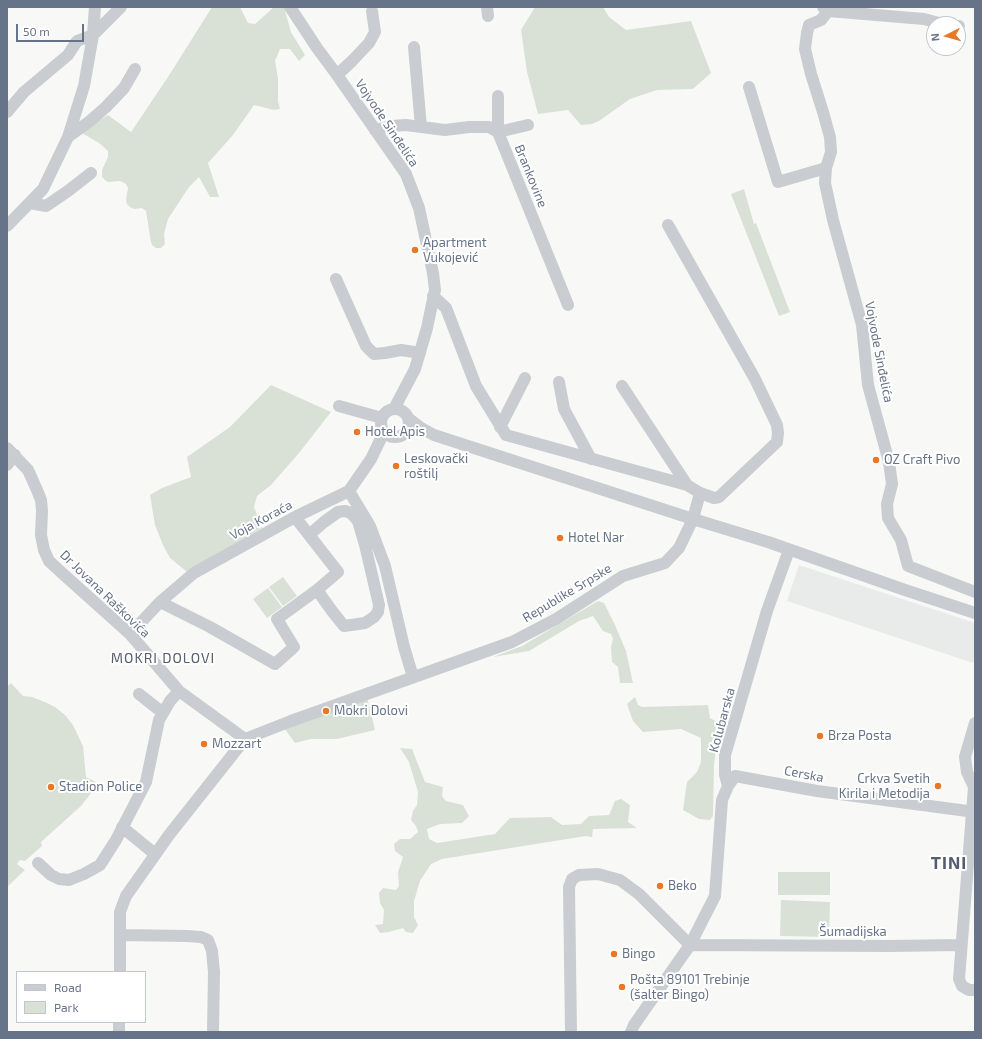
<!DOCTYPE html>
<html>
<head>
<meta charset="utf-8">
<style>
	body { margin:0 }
	#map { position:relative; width:982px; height:1039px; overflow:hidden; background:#f8f9f6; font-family:"Exo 2",sans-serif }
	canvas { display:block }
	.frame { position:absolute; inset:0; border:8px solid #677388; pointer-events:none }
	.legend { position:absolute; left:16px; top:971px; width:130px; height:52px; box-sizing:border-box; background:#fff; border:1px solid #c2c7cf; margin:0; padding:5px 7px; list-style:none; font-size:12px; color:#677388 }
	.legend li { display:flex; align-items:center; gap:8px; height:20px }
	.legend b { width:20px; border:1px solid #c2c7cf }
	.north { position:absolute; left:926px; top:16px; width:40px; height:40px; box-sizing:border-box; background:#fff; border:1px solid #c2c7cf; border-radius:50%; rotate:264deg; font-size:11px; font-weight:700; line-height:16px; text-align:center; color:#677388 }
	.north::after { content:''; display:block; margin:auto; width:14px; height:18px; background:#e87827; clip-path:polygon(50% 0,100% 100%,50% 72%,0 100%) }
	.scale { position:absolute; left:16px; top:24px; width:68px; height:18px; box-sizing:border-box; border:2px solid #677388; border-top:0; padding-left:5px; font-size:12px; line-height:14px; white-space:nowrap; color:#677388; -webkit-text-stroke:3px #fff; paint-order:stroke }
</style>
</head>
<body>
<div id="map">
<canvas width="982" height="1039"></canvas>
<div class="frame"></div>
<ul class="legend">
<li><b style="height:5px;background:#c9ccd0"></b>Road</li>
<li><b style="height:11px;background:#d9e1d7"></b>Park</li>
</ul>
<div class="north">N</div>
<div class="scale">50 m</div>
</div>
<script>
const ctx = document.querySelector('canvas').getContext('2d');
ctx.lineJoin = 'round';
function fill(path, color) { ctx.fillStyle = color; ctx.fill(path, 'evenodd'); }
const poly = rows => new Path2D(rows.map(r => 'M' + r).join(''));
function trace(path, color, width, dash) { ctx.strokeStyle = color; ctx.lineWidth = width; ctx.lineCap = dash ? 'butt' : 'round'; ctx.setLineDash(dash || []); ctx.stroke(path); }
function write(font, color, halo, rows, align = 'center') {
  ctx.font = font + ' "Exo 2",sans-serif'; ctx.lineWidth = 4; ctx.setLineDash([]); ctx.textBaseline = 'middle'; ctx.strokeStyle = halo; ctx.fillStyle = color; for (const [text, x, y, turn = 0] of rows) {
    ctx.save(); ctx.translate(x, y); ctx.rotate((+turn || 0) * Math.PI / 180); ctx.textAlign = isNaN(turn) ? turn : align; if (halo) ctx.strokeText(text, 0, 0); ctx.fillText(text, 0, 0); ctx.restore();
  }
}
fill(poly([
	[799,565,975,623,975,658,973,663,787,601]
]), '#e9eaea');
fill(poly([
	[212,7,240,7,248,23,255,24,274,7,284,7,291,32,305,55,299,61,290,49,280,49,275,61,278,78,278,101,280,109,274,110,254,105,233,135,208,163,219,197,210,197,199,177,189,187,168,219,164,234,165,244,161,248,156,248,152,245,151,242,146,211,142,208,134,209,130,207,127,204,126,200,128,188,126,184,120,181,109,182,106,181,102,177,102,170,108,157,108,151,99,143,80,132,108,115,131,132,168,77],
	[535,7,603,7,609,17,626,30,691,21,711,73,693,89,657,90,630,99,599,121,592,124,581,125,568,110,538,114,527,72,521,30],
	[744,189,754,224,756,223,790,312,779,316,731,194],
	[271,385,331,412,299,453,271,485,257,496,254,507,262,528,187,572,170,558,163,545,155,525,150,495,162,488,191,477,187,457,230,427],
	[283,577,297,596,283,606,269,587],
	[268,588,282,607,267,618,253,599],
	[598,601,604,603,615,625,626,651,633,683,620,683,618,667,612,662,611,647,613,639,611,634,603,631,593,616,579,621,529,651,493,657,522,646],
	[11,683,23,696,32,697,45,702,55,707,65,715,73,725,83,746,86,777,96,782,92,792,81,806,41,842,42,846,25,861,20,860,17,864,25,870,7,887,7,687],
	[367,697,375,730,337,739,311,739,295,743,284,728],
	[635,697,638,705,642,707,708,705,710,718,719,723,714,766,713,816,710,820,699,819,683,810,687,782,697,772,701,762,701,738,681,729,643,732,633,721,627,704],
	[400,748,412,749,425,782,443,787,442,796,446,801,463,805,469,816,462,823,440,824,427,829,429,839,437,843,495,834,510,818,551,817,562,825,581,824,589,816,609,815,615,801,621,799,630,805,628,822,637,828,593,829,592,837,586,836,442,859,431,864,420,881,414,901,414,917,418,925,413,933,406,932,403,928,389,932,380,933,375,925,383,924,384,910,380,903,379,893,383,888,396,890,399,886,398,872,403,857,395,851,394,844,400,839,410,839,418,832,416,826,411,820,413,811,417,805,418,792,409,762],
	[778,872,830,872,830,895,778,895],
	[781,900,830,902,829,937,780,936]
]), '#d9e1d7');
trace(poly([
	[290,7,317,48,337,75,406,174,419,208,433,273,435,290,427,328,415,369,394,409],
	[487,7,488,16],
	[823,7,828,11,924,19,943,24],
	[828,11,821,20,809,25,807,33,805,49,811,74,823,112,830,137,831,152,826,168,825,183,833,220,862,325,868,385,889,462,892,484,887,504,888,518,901,540,908,566,975,592],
	[958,26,959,26],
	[414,47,421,127],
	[337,75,352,61,369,43,375,32,372,11],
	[749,87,778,182,826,168],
	[498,96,498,132,528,125],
	[7,112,24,92,68,55,77,41,93,35,121,7],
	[375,130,391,126,406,125,445,130,469,127,489,127,498,132,568,305],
	[68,137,90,121,106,107,124,88,135,69],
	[30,203,46,206,68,191,91,173],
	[7,226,43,189,68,137,84,86,93,35,95,7],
	[336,279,366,346,374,354,385,353,401,350,420,353],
	[433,296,446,308,476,386,506,435,687,485,700,493,714,498,719,497,777,442,778,433,777,425,755,379,668,225],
	[559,382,564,409,591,459],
	[622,386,687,485],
	[339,406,382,418],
	'381 423a14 14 0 1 1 28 0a14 14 0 1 1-28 0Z',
	[408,418,421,428,434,435,693,519,768,542,905,590,975,613],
	[500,427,525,378],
	[7,448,28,470,37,490,41,500,42,511,41,535,44,550,49,561,62,573,130,634,179,691,245,739],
	[7,465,15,455],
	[349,491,370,526,385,566,404,647,413,677],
	[295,517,338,572,317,590,332,611,344,626,365,623,374,617,378,612,379,605,365,545,358,521,351,513,345,511,338,512,324,522,310,534],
	[160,602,210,627,275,664,294,647,277,619,317,590],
	[130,634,160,602,194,573,295,517,349,491,371,459,384,432],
	[139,694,163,713],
	[975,723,965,757,967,772,974,787,959,979,962,986,969,990,975,990],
	[728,786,735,776,817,791,975,812],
	[122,827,155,854],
	[38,863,51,875,59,879,69,880,84,874,100,865,116,840,146,782,159,720,170,701,179,691],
	[120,935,187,936,201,937,208,940,212,951,214,972,213,1032],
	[690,945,888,946,961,945],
	[120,972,120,912,126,896,169,835,245,739,291,721,512,642,556,619,623,576,665,563,679,548,693,519,700,493],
	[119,1032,119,1022],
	[571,1032,569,887,572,879,579,875,598,874,620,880,639,894,690,945],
	[631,1032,634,1025,690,945,715,896,722,800,728,786,725,775,725,755,767,611,789,550]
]), '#c9ccd0', 12);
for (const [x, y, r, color] of [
	[415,250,4,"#e87827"],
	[357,432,4,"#e87827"],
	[876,460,4,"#e87827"],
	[396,466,4,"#e87827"],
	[560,538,4,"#e87827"],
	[326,711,4,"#e87827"],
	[820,736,4,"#e87827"],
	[204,744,4,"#e87827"],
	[938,786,4,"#e87827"],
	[51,787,4,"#e87827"],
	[660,886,4,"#e87827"],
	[614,954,4,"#e87827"],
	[622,987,4,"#e87827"]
]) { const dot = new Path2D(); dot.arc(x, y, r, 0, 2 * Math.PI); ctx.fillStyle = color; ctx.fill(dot); trace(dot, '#fff', 1.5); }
write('13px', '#677388', '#fff', [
	["Vojvode Sinđelića",387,123,56],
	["Brankovine",531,176,68],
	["Vojvode Sinđelića",879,352,79],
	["Voja Koraća",261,520,-28],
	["Republike Srpske",567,593,-31],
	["Dr Jovana Raškovića",105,594,44],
	["Kolubarska",722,720,-75],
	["Cerska",804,774,11],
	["Šumadijska",853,932]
]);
write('13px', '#677388', '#fff', [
	["Apartment",423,243],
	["Vukojević",423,258],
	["Hotel Apis",365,432],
	["Leskovački",404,459],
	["roštilj",404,474],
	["OZ Craft Pivo",884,460],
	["Hotel Nar",568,538],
	["Mokri Dolovi",334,711],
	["Brza Posta",828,736],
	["Mozzart",212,744],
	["Crkva Svetih",930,779,"right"],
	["Kirila i Metodija",930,794,"right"],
	["Stadion Police",59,787],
	["Beko",668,886],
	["Bingo",622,954],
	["Pošta 89101 Trebinje",630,980],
	["(šalter Bingo)",630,995]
], 'left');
ctx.letterSpacing = '1px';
write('14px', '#555e6d', '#fff', [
	["MOKRI DOLOVI",163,658]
]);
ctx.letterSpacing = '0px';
ctx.letterSpacing = '1px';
write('bold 17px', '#555e6d', '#fff', [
	["TINI",949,863]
]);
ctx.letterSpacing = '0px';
</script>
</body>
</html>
